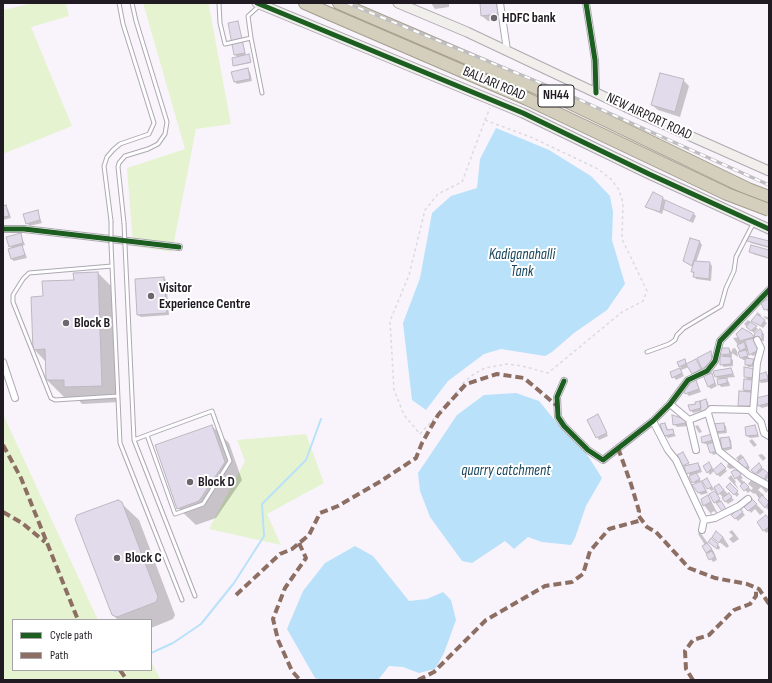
<!DOCTYPE html>
<html>
<head>
<meta charset="utf-8">
<style>
	body { margin:0 }
	#map { position:relative; width:772px; height:683px; overflow:hidden; background:#f9f4fc; font-family:"Sofia Sans Condensed",sans-serif }
	canvas { display:block }
	.frame { position:absolute; inset:0; border:4px solid #201b22; pointer-events:none }
	.legend { position:absolute; left:12px; top:619px; width:140px; height:52px; box-sizing:border-box; background:#fff; border:1px solid #a6a4a7; margin:0; padding:5px 7px; list-style:none; font-size:12px; color:#201b22 }
	.legend li { display:flex; align-items:center; gap:8px; height:20px }
	.legend b { width:20px; border:1px solid #a6a4a7 }
</style>
</head>
<body>
<div id="map">
<canvas width="772" height="683"></canvas>
<div class="frame"></div>
<ul class="legend">
<li><b style="height:5px;background:#1b5e20"></b>Cycle path</li>
<li><b style="height:5px;background:#8d6e63"></b>Path</li>
</ul>
</div>
<script>
const ctx = document.querySelector('canvas').getContext('2d');
ctx.lineJoin = 'round';
function fill(path, color) { ctx.fillStyle = color; ctx.fill(path, 'evenodd'); }
const poly = rows => new Path2D(rows.map(r => 'M' + r).join(''));
function trace(path, color, width, dash) { ctx.strokeStyle = color; ctx.lineWidth = width; ctx.lineCap = dash ? 'butt' : 'round'; ctx.setLineDash(dash || []); ctx.stroke(path); }
function write(font, color, halo, rows, align = 'center') {
  ctx.font = font + ' "Sofia Sans Condensed",sans-serif'; ctx.lineWidth = 4; ctx.setLineDash([]); ctx.textBaseline = 'middle'; ctx.strokeStyle = halo; ctx.fillStyle = color; for (const [text, x, y, turn = 0] of rows) {
    ctx.save(); ctx.translate(x, y); ctx.rotate((+turn || 0) * Math.PI / 180); ctx.textAlign = isNaN(turn) ? turn : align; if (halo) ctx.strokeText(text, 0, 0); ctx.fillText(text, 0, 0); ctx.restore();
  }
}
fill(poly([
	[33,3,66,3,69,16,31,27,72,126,3,154,3,10],
	[143,3,210,3,209,6,231,124,196,129,172,252,133,246,127,168,185,149],
	[3,414,98,620,13,620,13,670,151,670,151,662,161,680,3,680],
	[306,434,324,483,267,514,281,545,209,529,245,461,237,440]
]), '#e5f3d1');
fill(poly([
	[496,128,549,150,591,176,610,196,613,212,612,240,625,284,607,310,574,333,552,352,545,356,501,349,484,354,448,381,426,410,412,400,403,323,420,278,432,213,451,196,477,188,480,159],
	[516,393,539,401,561,428,586,453,602,478,586,506,575,538,571,545,542,542,528,537,514,549,505,541,472,563,462,561,430,517,420,491,418,473,457,415,484,395],
	[355,546,373,556,409,601,427,599,443,592,451,600,456,620,444,653,435,669,419,673,403,667,389,666,378,680,320,680,315,678,287,629,303,591,325,563]
]), '#b9e1fa');
fill(poly([
	[431,3,449,3,449,7,435,9],
	[481,3,501,3,503,19,488,21,482,16],
	[238,22,246,56,249,56,251,63,235,66,238,57,235,55],
	[247,69,250,72,252,81,237,84,235,82],
	[683,80,689,86,680,117,658,110,652,105],
	[663,198,665,201,694,214,696,216,693,223,664,208,662,214,646,207],
	[3,207,5,207,8,209,11,218,3,220],
	[37,211,42,223,29,226,25,215],
	[20,234,25,245,22,246,27,258,14,261,11,259,12,249,10,246],
	[749,241,769,242,769,248,751,243],
	[700,242,702,245,696,262,710,263,712,266,711,281,696,279,692,271,693,267,684,261],
	[751,251,769,251,769,259,753,254],
	[98,273,115,290,119,402,82,404,76,397,64,397,47,380,46,362,34,349,44,297,75,281],
	[164,278,166,280,169,315,141,317,138,315],
	[769,299,769,312,768,312,762,303],
	[756,311,761,315,760,318,767,323,763,328,753,321,758,314],
	[763,316,768,317,769,320,766,319],
	[748,320,758,329,754,333,744,324],
	[760,330,764,334,764,341,758,341,761,353,752,356,749,350,746,352,750,360,756,362,755,367,748,367,746,364,746,360,743,360,741,358,739,353,743,352,733,338,753,335,756,338],
	[743,342,746,342,748,347],
	[735,348,737,351,738,357,732,353,732,357,730,357,733,360,733,366,724,367,721,364,724,357,721,354,729,349,732,352,732,349],
	[710,352,714,362,706,370,703,368],
	[685,360,688,365,696,360,703,372,695,376,689,367,681,370,684,376,676,380,671,373,681,368,679,362],
	[745,368,756,380,752,380,755,383,755,393,750,393,753,396,754,408,742,408,739,405,747,393,744,390,748,380,745,376],
	[731,369,735,377,725,378,729,382,730,386,721,387,719,384,720,380,716,377],
	[766,373,769,376,769,382,761,383,758,380],
	[711,374,717,386,711,389,708,386],
	[696,381,701,392,689,396,686,393],
	[769,396,769,406,762,408,759,406],
	[706,400,708,402,710,413,701,411,693,413,691,410,690,406],
	[598,415,608,436,599,440,588,420],
	[684,420,688,426,677,427,674,424],
	[665,424,669,431,672,431,676,436,668,438,665,435],
	[723,424,726,426,727,433,718,434,715,432],
	[698,425,702,432,699,433,695,426],
	[212,426,229,443,242,480,216,518,196,525,178,508],
	[755,426,759,437,750,438,747,436],
	[712,435,719,453,713,455,708,445,703,443],
	[729,438,731,440,732,449,725,451,723,449],
	[752,439,757,445,754,447,749,441],
	[741,454,750,468,748,470,736,458],
	[762,454,766,458,763,461,758,455],
	[709,463,714,470,721,464,727,471,720,477,714,471,710,475,704,466],
	[728,463,731,463,735,468,730,469,727,467],
	[690,464,691,466,697,464,700,466,702,472,696,474,708,493,701,495,694,486,696,485,684,466],
	[761,467,769,476,766,482,753,470],
	[738,472,743,478,741,479,751,490,753,488,748,484,751,480,761,486,762,484,769,490,766,493,761,487,758,490,764,495,763,497,769,504,768,510,755,493,754,494,750,491,748,493,741,486,742,485,736,478],
	[731,475,736,482,735,483,739,490,728,478],
	[707,480,714,489,719,485,734,500,728,504,716,489,711,491,704,481],
	[730,484,739,494,737,497,728,487],
	[717,495,721,502,728,511,725,513,715,502],
	[708,497,710,499,719,516,714,511,711,513,715,517,714,518,704,505],
	[752,500,764,512,760,515,755,509,751,513,746,507],
	[121,503,139,520,175,615,173,619,151,628,151,620,118,620,113,615],
	[740,509,745,515,738,521,733,515],
	[769,520,769,531,766,533,764,530],
	[732,530,739,539,733,543,729,539,733,536,729,532],
	[700,532,714,552,717,560,713,562,703,546,705,545,698,534],
	[713,537,723,537,729,546,727,548],
	[711,539,720,547,719,550,709,542]
]), '#0003');
trace(poly([
	[151,653,173,643,201,624,234,583,264,536,262,504,306,460,321,419],
	[115,671,117,670]
]), '#b9e1fa', 2);
const building = poly([
	[480,3,497,3,498,14,481,16,480,3],
	[238,21,245,53,234,55,228,23,238,21],
	[249,54,251,62,233,66,232,58,249,54],
	[248,68,250,79,234,82,231,72,248,68],
	[660,73,684,79,675,112,651,105,660,73],
	[653,192,663,197,660,212,645,207,653,192],
	[665,200,694,213,690,221,663,209,665,200],
	[6,205,9,216,3,217,3,206,6,205],
	[38,210,40,220,26,224,23,214,38,210],
	[21,233,23,243,9,247,6,237,21,233],
	[749,236,769,241,769,247,747,241,749,236],
	[690,238,700,241,692,266,683,261,690,238],
	[22,245,25,255,11,259,8,249,22,245],
	[751,245,769,250,769,258,749,252,751,245],
	[694,261,710,262,709,279,693,277,694,272,691,272,694,261],
	[98,272,102,386,64,387,64,380,46,380,45,349,33,350,31,297,43,296,42,281,74,280,73,273,98,272],
	[164,277,167,313,137,315,135,279,164,277],
	[769,298,769,309,764,310,761,303,769,298],
	[757,314,765,320,761,326,751,321,757,314],
	[750,322,757,326,751,331,746,327,750,322],
	[742,328,751,333,754,337,740,341,736,334,742,328],
	[760,329,762,331,762,339,755,338,754,334,760,329],
	[755,338,759,350,749,355,745,340,755,338],
	[744,342,746,348,740,351,737,345,744,342],
	[721,348,729,348,730,354,720,355,721,348],
	[746,350,748,356,740,358,738,352,746,350],
	[711,351,712,359,709,364,702,369,697,358,711,351],
	[720,356,731,357,731,364,720,365,720,356],
	[745,358,754,359,752,365,745,365,745,358],
	[685,359,686,364,679,367,677,362,685,359],
	[696,359,701,369,692,374,686,364,696,359],
	[744,367,755,369,754,378,744,377,744,367],
	[680,368,682,373,672,378,670,372,680,368],
	[731,368,733,374,715,377,713,371,731,368],
	[766,372,768,379,757,381,757,375,766,372],
	[712,373,715,383,708,387,703,375,712,373],
	[727,378,727,383,718,385,717,379,727,378],
	[744,379,753,380,753,391,743,390,744,379],
	[696,380,699,389,685,394,684,390,690,382,696,380],
	[739,391,751,392,752,406,738,406,739,391],
	[769,395,769,403,758,406,756,398,769,395],
	[706,399,709,411,701,413,700,401,706,399],
	[700,401,701,408,690,411,688,405,696,404,695,402,700,401],
	[598,414,607,433,596,438,587,420,598,414],
	[672,415,685,419,686,423,673,425,672,415],
	[665,423,667,430,673,429,674,434,664,436,660,424,665,423],
	[724,423,725,431,714,432,712,424,724,423],
	[212,425,225,462,199,501,177,509,155,445,212,425],
	[755,425,758,435,746,436,745,427,755,425],
	[712,434,714,440,702,443,701,437,712,434],
	[729,437,731,447,722,449,720,438,729,437],
	[715,442,718,451,710,453,707,444,715,442],
	[683,452,689,463,682,466,677,455,683,452],
	[743,457,748,465,745,469,738,461,743,457],
	[709,462,712,468,707,473,703,466,709,462],
	[698,463,700,470,686,474,684,466,698,463],
	[721,463,726,468,717,475,713,470,721,463],
	[759,463,762,467,755,474,751,470,759,463],
	[763,469,768,473,763,481,756,475,763,469],
	[734,470,739,471,741,475,735,479,731,472,734,470],
	[696,473,700,479,692,483,689,476,696,473],
	[707,478,712,487,707,489,702,481,707,478],
	[701,481,706,491,698,493,692,485,701,481],
	[744,482,749,487,744,491,740,486,744,482],
	[730,483,738,491,734,495,726,487,730,483],
	[719,484,724,490,718,495,714,487,719,484],
	[715,491,720,499,714,503,709,494,715,491],
	[729,493,732,497,725,502,722,498,729,493],
	[708,495,711,502,703,506,701,499,708,495],
	[762,495,769,502,765,508,758,500,762,495],
	[752,499,757,504,748,511,744,507,752,499],
	[118,500,122,502,158,597,156,602,117,617,112,615,75,519,77,515,118,500],
	[721,501,726,509,722,511,716,503,721,501],
	[740,508,743,512,735,519,731,515,740,508],
	[766,515,769,519,769,527,763,531,757,522,766,515],
	[716,531,723,537,719,543,712,537,716,531],
	[711,538,718,544,717,549,708,542,711,538],
	[707,543,712,549,706,553,702,546,707,543],
	[712,551,715,557,709,560,706,554,712,551]
]);
fill(building, '#e2dbec');
trace(building, '#bcb8c0', 1);
const lane = poly([
	[219,3,220,23,225,44,251,38,248,16,259,6],
	[251,38,262,93],
	[111,221,104,166,107,157,113,150,120,144,149,134,154,123,123,24,119,3],
	[124,223,118,167,119,163,125,156,148,149,158,144,165,134,167,122,136,21,132,3],
	[111,244,120,443,182,600],
	[125,245,134,440,195,596],
	[112,266,29,273,23,279,13,295,13,302,51,398,55,400,118,396],
	[647,352,669,344,675,340,677,335,684,328,721,306,726,288,734,271,736,257,753,224],
	[134,440,147,435,212,411,230,461,203,504,175,514,147,435]
]);
const street = poly([
	[500,3,507,50],
	[586,3,595,60,596,93],
	[3,229,24,229,179,247],
	[3,362,15,398],
	[564,381,557,397,558,417,564,426,588,450,603,460,653,421,670,404,688,380,707,371,715,361,720,341,769,290],
	[670,404,689,420,707,413,711,409,750,410,761,422,764,433,769,436],
	[753,412,757,363,761,348,757,340],
	[708,413,719,451,749,475,769,486],
	[689,420,696,450],
	[653,421,668,450,676,460,704,520,702,530],
	[704,520,715,518,739,506,748,499]
]);
const secondary = poly([
	[257,3,523,113,649,174,769,229],
	[398,3,467,32,645,116,769,171]
]);
const highway = poly([
	[305,3,330,14],
	[339,3,560,98,748,189,769,197]
]);
trace(lane, '#ada9b0', 5);
trace(street, '#ada9b0', 8);
trace(secondary, '#ada9b0', 11);
trace(highway, '#a59e8f', 14);
trace(poly([
	[485,120,533,138,598,169,612,180,619,190,623,203,622,239,647,291,643,301,622,312,548,373,522,366,507,364,485,368,474,374,464,382,453,398,420,434,404,415,394,390,390,321,409,275,425,210,438,194,462,182,485,120,490,108]
]), '#dbdadd', 1.5, [3, 3]);
trace(lane, '#fefdff', 3);
trace(street, '#fefdff', 6);
trace(secondary, '#f1efeb', 9);
trace(highway, '#d4cfbd', 12);
const rail = poly([
	[347,3,560,91,769,185]
]);
trace(rail, '#bfbec0', 3.5);
trace(rail, '#fff', 2, [6]);
const laneBridge = poly([
	[111,221,111,244],
	[124,223,125,245]
]);
const highwayBridge = poly([
	[330,14,527,99,727,194,769,210]
]);
trace(laneBridge, '#ada9b0', 5, []);
trace(highwayBridge, '#a59e8f', 14, []);
trace(laneBridge, '#fefdff', 3);
trace(highwayBridge, '#d4cfbd', 12);
trace(poly([
	[3,445,21,478,78,620],
	[618,448,631,484,639,511,638,515,647,527,656,532,689,568,715,578,747,584,759,589,769,604],
	[3,512,22,523,45,542],
	[299,543,306,558,285,588,273,619,278,640,292,671,300,680],
	[236,595,280,554,292,549,309,535,320,513,338,506,381,481,416,458,422,443,438,415,466,384,497,374,524,378,556,405],
	[120,670,127,680],
	[418,680,434,672,486,620,545,586,572,582,583,574,590,551,609,529,642,520],
	[693,680,686,669,685,651,693,640,709,635,734,610,750,604,756,596,756,588]
]), '#8d6e63', 4, [8, 4]);
trace(poly([
	[257,3,523,113,649,174,769,229],
	[586,3,595,60,596,93],
	[3,229,24,229,179,247],
	[564,381,557,397,558,417,564,426,588,450,603,460,653,421,670,404,688,380,707,371,715,361,720,341,769,290]
]), '#1b5e20', 5);
for (const [x, y, r, color] of [
	[494,18,4,"#6c676e"],
	[151,296,4,"#6c676e"],
	[66,323,4,"#6c676e"],
	[190,482,4,"#6c676e"],
	[117,558,4,"#6c676e"]
]) { const dot = new Path2D(); dot.arc(x, y, r, 0, 2 * Math.PI); ctx.fillStyle = color; ctx.fill(dot); trace(dot, '#fff', 1.5); }
for (const [x, y, w] of [
	[556,96,36]
]) { const box = new Path2D(); box.roundRect(x - w / 2, y - 11, w, 22, 3); ctx.fillStyle = '#fff'; ctx.fill(box); trace(box, '#201b22', 1); }
write('bold 13px', '#201b22', null, [
	["NH44",556,96]
]);
write('bold 14px', '#201b22', '#fff', [
	["HDFC bank",502,18],
	["Visitor",159,288],
	["Experience Centre",159,304],
	["Block B",74,323],
	["Block D",198,482],
	["Block C",125,558]
], 'left');
write('14px', '#201b22', '#fff', [
	["BALLARI ROAD",494,84,23],
	["NEW AIRPORT ROAD",649,117,25]
]);
write('italic 15px', '#17455b', '#fff', [
	["Kadiganahalli",522,255],
	["Tank",522,272],
	["quarry catchment",506,471]
]);
</script>
</body>
</html>
